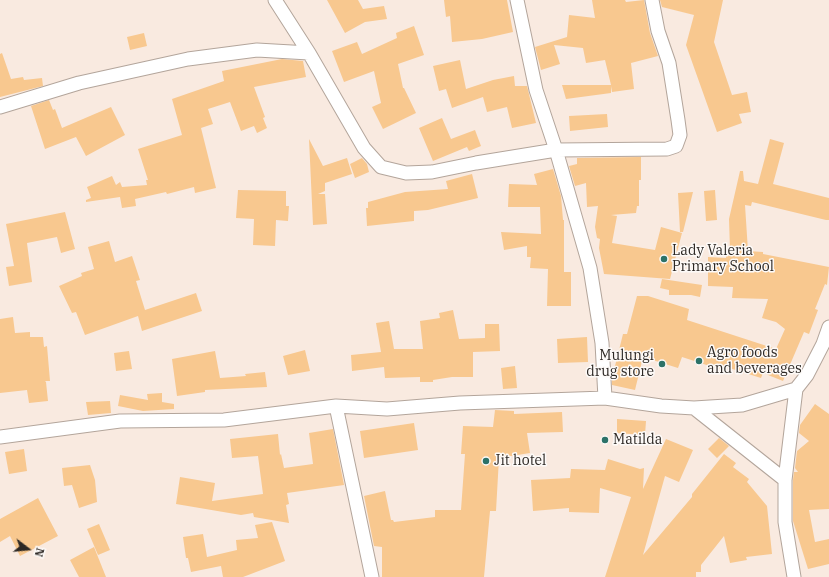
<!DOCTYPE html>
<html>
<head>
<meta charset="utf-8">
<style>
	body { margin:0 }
	#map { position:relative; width:829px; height:577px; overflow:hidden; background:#f9eae0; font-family:"IBM Plex Serif",serif }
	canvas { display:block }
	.north { position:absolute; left:8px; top:529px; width:40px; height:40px; -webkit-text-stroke:3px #fdfaf8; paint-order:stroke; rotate:106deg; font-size:11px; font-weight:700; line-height:16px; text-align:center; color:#2d2824 }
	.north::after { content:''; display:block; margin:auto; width:14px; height:18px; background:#2d2824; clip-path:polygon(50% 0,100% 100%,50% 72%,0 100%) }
</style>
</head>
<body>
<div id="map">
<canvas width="829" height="577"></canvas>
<div class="north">N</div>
</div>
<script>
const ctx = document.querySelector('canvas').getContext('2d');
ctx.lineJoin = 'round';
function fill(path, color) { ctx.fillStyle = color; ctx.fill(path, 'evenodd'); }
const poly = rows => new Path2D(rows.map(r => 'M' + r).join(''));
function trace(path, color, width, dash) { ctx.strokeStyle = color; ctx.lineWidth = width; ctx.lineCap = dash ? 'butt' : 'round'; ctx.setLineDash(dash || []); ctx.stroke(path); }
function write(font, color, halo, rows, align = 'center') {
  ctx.font = font + ' "IBM Plex Serif",serif'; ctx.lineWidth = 3; ctx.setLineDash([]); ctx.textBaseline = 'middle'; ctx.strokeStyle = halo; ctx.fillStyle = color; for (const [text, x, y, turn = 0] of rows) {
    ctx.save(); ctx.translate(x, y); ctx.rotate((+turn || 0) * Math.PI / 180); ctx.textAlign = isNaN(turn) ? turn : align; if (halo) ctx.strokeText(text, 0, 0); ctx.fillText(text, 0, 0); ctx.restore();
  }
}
fill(poly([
	[327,0,358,0,363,9,384,6,387,19,365,22,345,33],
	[444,0,507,0,513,32,482,39,452,42,450,16,446,17],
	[592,0,625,0,626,2,644,0,650,33,658,56,631,63,634,89,612,92,611,86,611,93,566,99,562,85,611,85,605,60,586,63,583,48,554,45,560,64,541,70,535,47,567,37,569,15,595,18],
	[660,0,723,0,714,42,732,95,747,92,751,112,739,114,742,123,717,132,686,45,694,15,662,7],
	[414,26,424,55,398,64,403,88,404,88,416,113,383,129,372,107,381,103,374,71,344,82,332,51,357,42,362,54,397,38,396,33],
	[144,33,147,46,130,50,127,37],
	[2,53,11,79,23,77,24,80,42,78,43,86,0,97,0,54],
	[282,59,303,61,306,77,254,87,265,117,263,118,267,128,257,133,254,126,241,131,230,102,208,109,213,124,201,128,216,188,195,193,194,187,167,194,166,192,135,199,136,206,122,208,120,197,86,202,86,200,91,198,87,187,112,176,116,185,120,182,122,187,147,185,146,180,148,180,138,149,182,135,172,99,224,81,222,71],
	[460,60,466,89,493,80,514,76,515,86,527,86,536,123,512,128,507,107,487,112,483,97,452,108,446,89,439,91,433,66],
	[49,100,53,110,55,109,62,128,111,107,125,135,86,156,76,137,45,149,31,106],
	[607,114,608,127,570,131,569,116],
	[442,118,451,139,475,130,481,146,469,151,467,147,433,161,419,128],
	[309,139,323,166,347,158,352,174,325,183,325,191,318,194,325,194,327,224,313,225],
	[770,139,784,143,773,184,829,198,829,220,826,220,752,202,751,206,745,205,748,251,763,252,763,254,829,267,827,285,825,284,815,309,818,310,809,334,804,332,783,381,763,373,761,378,723,366,722,370,682,357,678,368,643,357,635,390,612,385,612,378,623,334,627,334,637,296,648,296,689,309,687,320,776,349,785,329,776,322,762,318,768,299,732,298,733,287,708,286,708,257,726,258,726,250,730,250,729,219,740,171,743,171,744,181,758,184],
	[641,157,641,180,639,180,639,206,637,206,636,213,611,215,617,216,612,243,655,250,661,227,682,233,670,279,604,274,599,248,600,239,597,238,595,227,598,206,587,207,586,183,575,186,569,166,577,164,577,158],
	[362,158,367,164,369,172,355,178,350,164],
	[553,169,561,196,563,220,564,220,564,272,571,272,571,306,547,306,548,269,530,268,531,257,527,257,527,246,504,250,501,232,541,234,540,207,508,207,509,184,537,185,534,174],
	[472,174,478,198,428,210,414,211,414,221,367,226,366,208,368,208,368,202,405,192,448,189,446,181],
	[238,190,286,191,286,206,289,206,288,221,276,220,275,246,253,245,254,219,236,218],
	[715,190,717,220,706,221,704,191],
	[693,192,683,232,680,232,678,193],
	[65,212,75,249,61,253,57,237,27,243,32,282,9,286,6,267,14,266,6,224],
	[109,241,115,262,132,256,140,280,136,281,145,310,196,293,202,311,142,331,138,316,85,335,76,312,72,313,59,286,82,276,81,273,94,269,88,247],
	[662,279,702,285,700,297,691,295,669,295,669,290,660,288],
	[453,310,459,339,485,338,485,324,499,324,500,351,473,352,473,377,452,377,433,380,433,382,420,382,420,377,385,378,384,367,352,371,351,355,381,352,376,323,389,321,394,349,423,349,420,321,440,318,439,313],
	[13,317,15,333,30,332,30,337,43,337,44,347,47,346,50,381,45,381,46,382,48,401,29,403,27,390,0,393,0,319],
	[587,337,588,362,558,363,557,339],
	[305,350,310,371,288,375,283,356],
	[129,351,132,369,116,371,114,353],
	[215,351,220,378,246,376,245,374,265,372,267,387,205,390,205,392,177,396,172,359],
	[515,366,517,388,503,389,501,368],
	[162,393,162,402,174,404,174,409,143,411,118,406,120,395,148,400,147,394],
	[110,401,111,413,88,415,86,402],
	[815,404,829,414,829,509,809,510,815,542,829,539,829,564,808,569,793,521,793,480,794,472,798,472,795,468,797,451,809,441,799,433,800,425],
	[495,410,514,411,514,414,562,412,563,432,527,433,530,453,499,458,496,511,490,511,484,577,382,577,382,547,374,546,364,496,385,491,391,520,393,520,394,522,435,517,435,510,461,510,465,454,461,454,463,426,493,427],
	[617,419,646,421,645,435,617,433],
	[414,423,418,450,364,458,360,431],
	[333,429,344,485,287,493,289,504,286,505,289,523,254,517,253,513,241,515,176,504,180,477,215,483,212,501,263,494,258,456,232,458,230,439,278,434,280,455,281,454,284,468,313,464,309,433],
	[719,438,729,446,717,458,708,449],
	[666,439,693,450,679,482,665,476,643,555,692,497,692,494,724,454,736,463,733,467,749,479,747,482,767,506,772,554,746,557,747,560,730,563,724,536,701,565,701,572,696,572,696,577,605,577,631,497,600,488,599,513,569,512,569,508,533,511,531,480,570,478,571,469,605,470,608,459,640,469,644,468,643,489],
	[24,449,27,471,9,474,5,452],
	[90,465,95,480,97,502,79,508,72,485,64,486,62,468],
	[38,498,58,536,20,556,10,536,0,542,0,519],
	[272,522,285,561,243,577,223,577,221,566,191,572,188,558,186,558,183,537,203,534,207,557,237,550,236,540,258,538,255,525],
	[99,524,110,550,98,555,87,529],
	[94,547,106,577,79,577,70,560]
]), '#f8c88f');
const minor = poly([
	[275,0,309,53,364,148,381,167,406,173,432,172,476,163,556,150,667,149,676,146,680,135,678,120,669,63,658,31,652,0],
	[517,0,536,90,556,150,590,268,602,343,605,398],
	[0,107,79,83,188,59,257,50,309,53],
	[336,406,372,577],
	[694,408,785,480],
	[0,437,120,421,224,420,336,406,387,409,460,403,605,398,661,406,694,408,742,405,796,389,807,375,823,344,829,327],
	[794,577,785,522,785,480,796,389]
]);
trace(minor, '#b3a59b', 15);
trace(minor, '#fff', 13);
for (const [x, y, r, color] of [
	[664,259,4,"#2c7268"],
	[699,361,4,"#2c7268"],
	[662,364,4,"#2c7268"],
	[605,440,4,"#2c7268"],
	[486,461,4,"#2c7268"]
]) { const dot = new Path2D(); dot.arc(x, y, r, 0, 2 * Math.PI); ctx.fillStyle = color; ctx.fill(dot); trace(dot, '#fdfaf8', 1.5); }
write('14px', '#2d2824', '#fdfaf8', [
	["Lady Valeria",672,251],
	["Primary School",672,267],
	["Agro foods",707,353],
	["and beverages",707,369],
	["Mulungi",654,356,"right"],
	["drug store",654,372,"right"],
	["Matilda",613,440],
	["Jit hotel",494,461]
], 'left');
</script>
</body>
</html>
